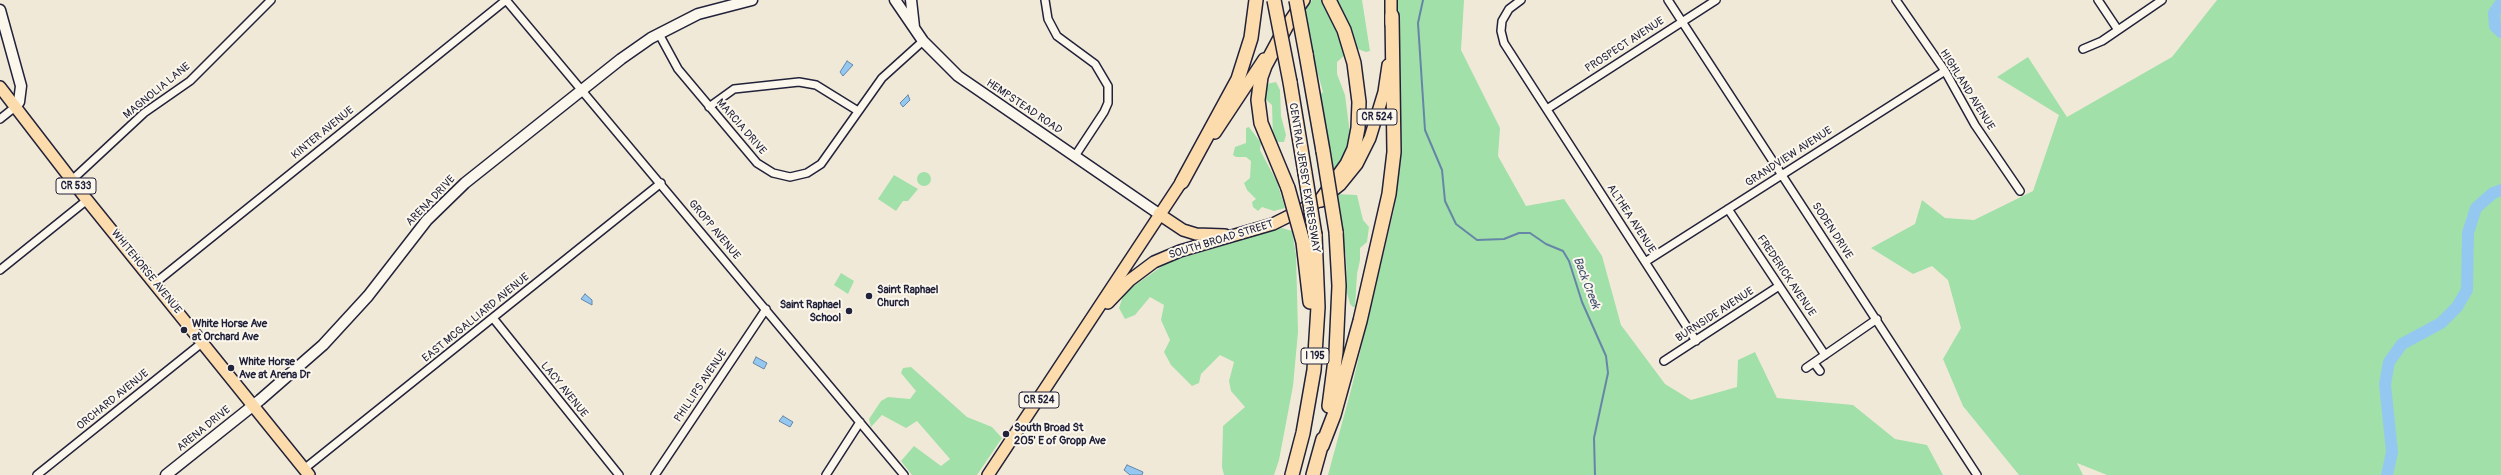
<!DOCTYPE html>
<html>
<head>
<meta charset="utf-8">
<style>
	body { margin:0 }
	canvas { display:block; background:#f1e9d7 }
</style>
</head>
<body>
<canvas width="2501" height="475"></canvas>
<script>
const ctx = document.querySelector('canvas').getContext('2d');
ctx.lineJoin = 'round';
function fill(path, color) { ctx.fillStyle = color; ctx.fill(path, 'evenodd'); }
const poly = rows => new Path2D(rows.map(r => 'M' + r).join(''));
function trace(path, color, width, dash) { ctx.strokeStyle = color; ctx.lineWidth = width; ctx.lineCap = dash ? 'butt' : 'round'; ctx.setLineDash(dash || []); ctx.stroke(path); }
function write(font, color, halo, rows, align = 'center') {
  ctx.font = font + ' Pangolin,sans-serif'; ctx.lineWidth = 4; ctx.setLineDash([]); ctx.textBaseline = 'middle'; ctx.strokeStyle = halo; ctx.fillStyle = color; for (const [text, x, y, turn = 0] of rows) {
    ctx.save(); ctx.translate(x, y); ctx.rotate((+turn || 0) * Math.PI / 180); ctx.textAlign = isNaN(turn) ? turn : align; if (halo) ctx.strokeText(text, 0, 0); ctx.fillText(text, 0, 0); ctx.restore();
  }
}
fill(poly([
	[1312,0,1321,0,1334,26,1345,55,1337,62,1337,74,1345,95,1350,134,1348,154,1336,173,1330,164,1319,95,1323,92,1316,67,1311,57,1302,16],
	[1332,0,1362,0,1370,51,1366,52,1355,48],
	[1397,0,1464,0,1461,50,1500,128,1498,156,1526,206,1564,199,1602,256,1621,325,1665,384,1691,400,1737,387,1738,360,1755,352,1777,398,1853,405,1895,439,1927,445,1943,475,1328,475,1352,386,1394,209,1400,131,1396,60],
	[2217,0,2501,0,2501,475,2107,475,2077,463,2083,475,2019,475,1963,406,1943,359,1961,328,1948,280,1932,266,1913,274,1871,248,1915,224,1922,200,1945,218,1974,220,2033,191,2059,115,1997,77,2028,57,2067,117,2172,57],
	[1276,82,1280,90,1281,116,1286,135,1284,142,1278,142,1273,138,1272,105,1265,99,1263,89,1267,84],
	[1249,127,1261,143,1260,150,1277,182,1285,208,1274,211,1262,207,1258,211,1253,207,1252,202,1256,199,1247,190,1244,183,1250,178,1251,161,1246,157,1236,157,1233,155,1235,147,1246,143,1246,128],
	'917 179a7 7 0 1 1 14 0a7 7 0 1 1-14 0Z',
	[894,175,918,189,908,201,903,201,896,211,878,199],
	[1337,194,1357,195,1363,220,1369,227,1367,242,1360,248,1360,260,1357,274,1355,307,1353,307,1350,304,1347,293,1346,256,1334,198],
	[1282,228,1292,231,1296,255,1298,332,1293,386,1279,460,1274,475,1224,475,1222,467,1223,426,1245,407,1231,391,1229,381,1234,362,1220,355,1201,374,1199,383,1192,386,1171,365,1164,352,1170,340,1161,320,1164,305,1150,297,1135,315,1125,319,1119,308,1124,293,1168,262],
	[841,273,854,281,848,294,834,285],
	[911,367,967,417,992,427,1002,438,977,475,912,475,901,461,914,446,941,466,950,459,917,421,906,428,882,415,871,427,869,419,881,401,888,397,910,399,916,391,901,373,903,368]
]), '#a1e0a9');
const water = poly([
	[847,61,853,65,843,76,840,72,847,61],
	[908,95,910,100,903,107,900,103,908,95],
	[585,294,592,300,592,305,581,299,585,294],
	[756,357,767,363,764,369,753,363,756,357],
	[783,416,793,422,790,427,779,421,783,416],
	[1127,465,1143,472,1142,475,1130,475,1124,470,1127,465]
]);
fill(water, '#94c8f1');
trace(water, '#6686a8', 1);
trace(poly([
	[1423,0,1418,23,1425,130,1442,170,1445,201,1456,224,1477,240,1504,239,1519,233,1530,233,1546,244,1563,251,1569,261,1582,302,1606,356,1608,373,1594,438,1595,475]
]), '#6686a8', 2);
trace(poly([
	[2501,3,2494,13,2495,26,2501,32],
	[2387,475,2392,452,2385,384,2389,362,2402,344,2441,323,2457,307,2467,290,2468,233,2476,208,2493,193,2501,190]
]), '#94c8f1', 12);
const street = poly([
	[1045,0,1048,19,1057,36,1095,64,1108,86,1108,103,1104,112,1075,156],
	[1521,0,1509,9,1502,21,1501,31,1504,43,1696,341],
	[1668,0,1977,475],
	[1896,0,1945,71,1975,125,2020,191],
	[2098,0,2118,30],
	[659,34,678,69,757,163,773,173,790,177,807,173,821,164,882,78,923,41],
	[2083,49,2102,41,2162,0],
	[709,107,734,89,799,82,816,85,858,111],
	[1547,109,1716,0],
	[0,119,15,107],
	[72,180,144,113,190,81,271,0],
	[1728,209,1825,355],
	[1645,262,1945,71],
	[0,270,87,200],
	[155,283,506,0,904,475],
	[493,318,619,475],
	[1664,361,1779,286],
	[1814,363,1820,371],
	[1806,368,1877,319],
	[304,469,661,183],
	[37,475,203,342],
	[655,475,766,309],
	[826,475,860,422]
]);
const secondary = poly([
	[895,0,923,41,958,76,1159,214],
	[911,0,914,27],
	[0,10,21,86,19,102,15,107],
	[166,475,260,400,323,345,368,296,427,220,465,183,621,59,651,38,698,14,752,0]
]);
const primary = poly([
	[1391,24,1391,0],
	[1283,31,1304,0],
	[0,87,87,200,309,475],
	[1215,133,1264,59],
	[1159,214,1183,230,1196,234,1225,235],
	[1108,303,1130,280,1154,262,1180,251,1273,224,1321,200,1340,185,1357,164,1370,138,1384,92,1388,65],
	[988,475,1186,175]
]);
const highway = poly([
	[1287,25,1265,66,1261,77,1258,100,1261,123,1288,188],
	[1306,54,1323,151],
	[1290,82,1305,173],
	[1182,182,1238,79,1251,38,1256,0],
	[1321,200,1347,164,1354,149,1358,128,1359,102,1354,63,1344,30,1329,0],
	[1303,242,1310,302],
	[1329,406,1336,352,1339,286,1336,232],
	[1322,446,1334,415,1360,321,1389,194,1394,152,1392,16],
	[1292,475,1303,433,1314,370,1318,307,1315,235],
	[1313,475,1323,439]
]);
trace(street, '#22223b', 10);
trace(secondary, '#22223b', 13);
trace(primary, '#22223b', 14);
trace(highway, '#22223b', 16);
trace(street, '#fbf7ec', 7);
trace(secondary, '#fbf7ec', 10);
trace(primary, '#fcdcac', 11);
trace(highway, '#fcdcac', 13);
const highwayBridge = poly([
	[1274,0,1290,82],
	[1296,0,1306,54],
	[1323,151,1336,232],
	[1305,173,1315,235],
	[1288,188,1303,242]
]);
trace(highwayBridge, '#22223b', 16, []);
trace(highwayBridge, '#fcdcac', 13);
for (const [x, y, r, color] of [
	[869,296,4,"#22223b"],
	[849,311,4,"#22223b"],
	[184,330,4,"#22223b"],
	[231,368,4,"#22223b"],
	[1006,434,4,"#22223b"]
]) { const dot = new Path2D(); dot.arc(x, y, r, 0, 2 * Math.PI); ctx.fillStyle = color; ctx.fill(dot); trace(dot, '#fbf7ec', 1.5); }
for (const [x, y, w] of [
	[1377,117,40],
	[76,186,40],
	[1315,356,28],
	[1039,400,40]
]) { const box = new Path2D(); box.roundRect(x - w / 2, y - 8, w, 16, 3); ctx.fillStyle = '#fbf7ec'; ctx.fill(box); trace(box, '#22223b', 1); }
write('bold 10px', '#22223b', null, [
	["CR 524",1377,117],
	["CR 533",76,186],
	["I 195",1315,356],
	["CR 524",1039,400]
]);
write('11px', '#22223b', '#fbf7ec', [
	["PROSPECT AVENUE",1625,45,-33],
	["HIGHLAND AVENUE",1967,90,58],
	["MAGNOLIA LANE",157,91,-39],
	["HEMPSTEAD ROAD",1024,107,34],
	["MARCIA DRIVE",741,127,49],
	["KINTER AVENUE",323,133,-39],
	["GRANDVIEW AVENUE",1789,157,-33],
	["CENTRAL JERSEY EXPRESSWAY",1304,178,81],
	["ARENA DRIVE",431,201,-46],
	["ALTHEA AVENUE",1631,219,57],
	["GROPP AVENUE",714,230,50],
	["SODEN DRIVE",1832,231,57],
	["SOUTH BROAD STREET",1221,240,-17],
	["WHITEHORSE AVENUE",146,272,51],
	["FREDERICK AVENUE",1786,276,56],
	["BURNSIDE AVENUE",1715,315,-33],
	["EAST MCGALLIARD AVENUE",476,318,-39],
	["PHILLIPS AVENUE",701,386,-56],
	["LACY AVENUE",564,390,51],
	["ORCHARD AVENUE",113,400,-39],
	["ARENA DRIVE",204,429,-39]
]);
write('bold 11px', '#22223b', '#fbf7ec', [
	["Saint Raphael",877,290],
	["Church",877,303],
	["Saint Raphael",841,305,"right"],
	["School",841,318,"right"],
	["White Horse Ave",192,324],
	["at Orchard Ave",192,337],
	["White Horse",239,362],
	["Ave at Arena Dr",239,375],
	["South Broad St",1014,428],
	["205' E of Gropp Ave",1014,441]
], 'left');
write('italic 12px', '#445472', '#fbf7ec', [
	["Back Creek",1586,283,69]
]);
</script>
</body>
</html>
